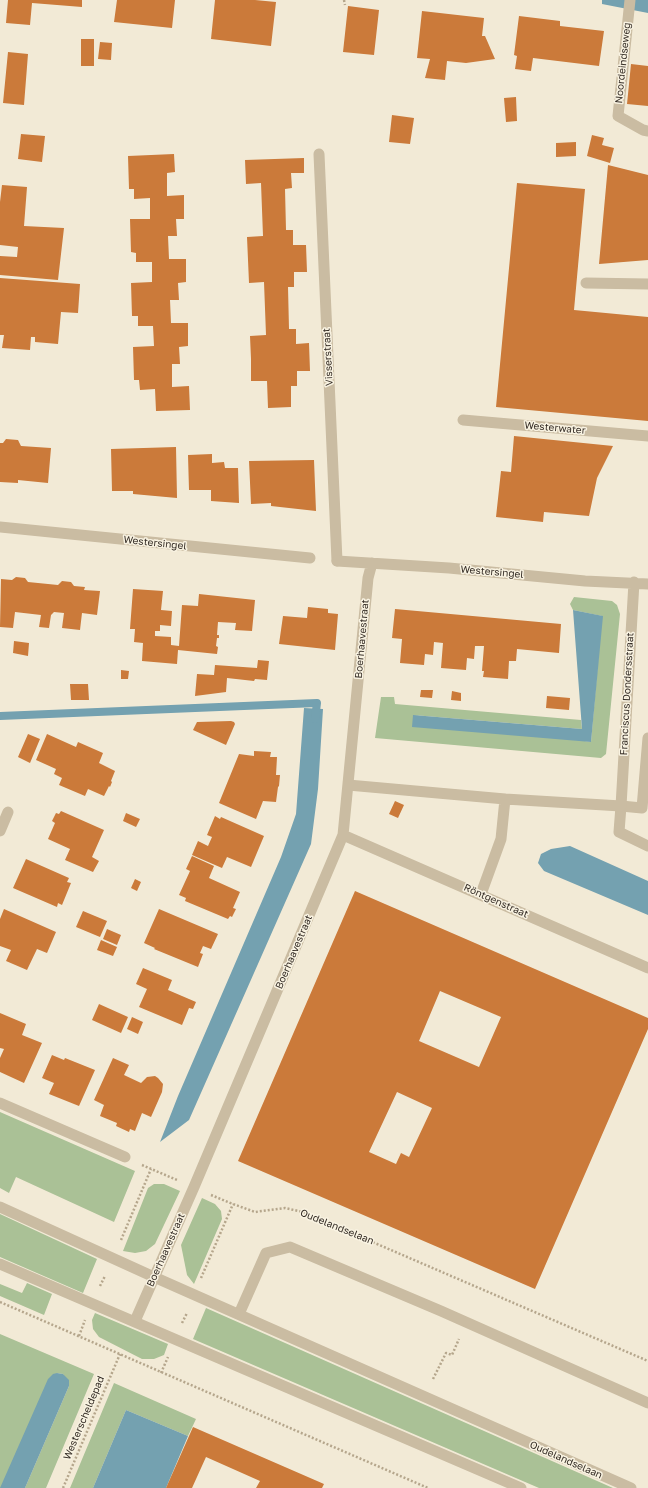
<!DOCTYPE html>
<html>
<head>
<meta charset="utf-8">
<style>
	body { margin:0 }
	canvas { display:block; background:#f2ead6 }
</style>
</head>
<body>
<canvas width="648" height="1488"></canvas>
<script>
const ctx = document.querySelector('canvas').getContext('2d');
ctx.lineJoin = 'round';
function fill(path, color) { ctx.fillStyle = color; ctx.fill(path, 'evenodd'); }
const poly = rows => new Path2D(rows.map(r => 'M' + r).join(''));
function trace(path, color, width, dash) { ctx.strokeStyle = color; ctx.lineWidth = width; ctx.lineCap = dash ? 'butt' : 'round'; ctx.setLineDash(dash || []); ctx.stroke(path); }
function write(font, color, halo, rows, align = 'center') {
  ctx.font = font + ' "Golos Text",sans-serif'; ctx.lineWidth = 3; ctx.setLineDash([]); ctx.textBaseline = 'middle'; ctx.strokeStyle = halo; ctx.fillStyle = color; for (const [text, x, y, turn = 0] of rows) {
    ctx.save(); ctx.translate(x, y); ctx.rotate((+turn || 0) * Math.PI / 180); ctx.textAlign = isNaN(turn) ? turn : align; if (halo) ctx.strokeText(text, 0, 0); ctx.fillText(text, 0, 0); ctx.restore();
  }
}
fill(poly([
	[574,597,612,601,617,605,620,614,606,754,601,758,375,738,381,697,394,697,395,704,581,720,582,729,413,715,591,742,602,616,573,610,570,604],
	[0,1112,135,1171,114,1222,16,1177,9,1193,0,1188],
	[154,1184,164,1184,180,1191,155,1244,146,1251,135,1253,123,1251,148,1188],
	[202,1198,215,1204,221,1211,222,1219,194,1284,187,1275,181,1245],
	[0,1214,97,1259,83,1293,0,1257],
	[27,1283,52,1294,44,1315,0,1296,0,1284,22,1293],
	[206,1308,613,1488,539,1488,193,1339],
	[95,1313,168,1344,164,1355,154,1359,142,1359,99,1337,93,1329,92,1320],
	[0,1334,94,1374,46,1488,25,1488,69,1386,63,1374,57,1373,6,1488,0,1488],
	[114,1383,196,1419,188,1436,126,1410,93,1488,70,1488]
]), '#aac196');
fill(poly([
	[602,0,648,0,648,13,602,4],
	[573,610,603,616,591,742,412,727,413,715,582,729],
	[304,708,323,709,318,789,311,844,189,1120,160,1142,178,1096,281,857,296,814],
	[570,846,648,881,648,915,544,871,538,863,541,854,551,849],
	[57,1373,63,1374,69,1380,69,1386,25,1488,0,1488,48,1379,53,1374],
	[126,1410,188,1436,166,1488,93,1488]
]), '#74a1b0');
trace(poly([
	[0,716,317,703,315,719]
]), '#74a1b0', 8);
fill(poly([
	[8,0,82,0,82,7,32,3,30,25,6,23],
	[117,0,175,0,172,28,114,22],
	[215,0,255,0,276,2,271,46,211,39],
	[348,6,379,10,374,55,343,52],
	[422,11,484,18,482,36,485,36,495,59,466,63,447,61,445,80,425,78,430,59,417,58],
	[519,16,560,21,560,26,604,31,599,66,533,58,531,71,515,69,517,56,514,55],
	[81,39,94,39,94,66,81,66],
	[100,42,112,43,111,60,98,59],
	[8,52,28,54,24,105,3,103],
	[631,64,648,66,648,106,627,104],
	[516,97,517,121,506,122,504,98],
	[392,115,414,118,410,144,389,142],
	[21,134,45,136,42,162,18,159],
	[592,135,604,138,602,145,614,148,610,163,587,156],
	[576,142,576,156,556,157,556,143],
	[174,154,175,172,167,173,167,196,184,195,184,219,176,219,177,236,168,236,169,259,186,259,186,282,178,283,179,300,170,300,171,323,188,323,188,346,179,347,180,364,172,364,172,387,189,386,190,410,156,411,155,389,140,390,139,380,134,380,133,347,154,346,153,326,138,326,138,316,132,316,131,283,152,282,152,262,136,262,136,253,131,252,130,219,150,219,150,198,134,199,134,189,129,189,128,156],
	[304,158,304,173,291,173,292,188,285,189,286,230,293,230,293,245,306,245,307,272,294,272,294,287,288,287,289,329,296,329,296,344,309,343,310,371,297,371,297,386,291,386,291,407,268,408,267,381,251,381,251,359,250,336,266,335,264,282,249,283,247,237,263,236,261,183,246,184,245,160],
	[608,165,648,175,648,260,599,264],
	[517,183,585,189,574,310,648,317,648,421,496,407],
	[2,185,27,187,24,226,64,228,58,280,0,275,0,256,17,257,18,247,0,245,0,202],
	[0,278,80,284,78,313,61,312,58,344,35,342,35,337,31,337,30,350,2,348,4,335,0,335],
	[514,436,613,446,597,478,589,516,544,512,543,522,496,517,501,471,511,472],
	[6,439,18,440,21,446,51,448,48,483,18,480,18,483,0,482,0,443,3,443],
	[176,447,177,498,133,494,133,491,112,491,111,449],
	[212,454,212,463,224,462,225,468,238,468,239,503,211,501,211,490,189,490,188,455],
	[314,460,316,511,271,506,271,503,251,504,249,461],
	[16,577,25,578,28,582,58,585,62,581,71,582,74,586,85,587,84,590,100,591,97,615,82,613,80,630,62,628,64,613,54,612,51,615,49,628,39,627,41,615,15,612,13,628,0,627,1,579,12,580],
	[133,589,163,591,161,610,172,611,171,626,160,625,160,631,155,631,155,636,171,637,171,645,179,646,182,605,198,606,199,594,255,600,252,631,235,630,236,623,218,622,217,635,219,635,219,638,217,638,216,646,218,647,217,654,178,650,177,664,142,661,143,643,134,642,135,629,130,629],
	[308,607,328,609,328,613,338,614,335,650,279,644,283,616,307,618],
	[395,609,561,624,559,653,517,649,516,661,509,661,508,679,483,677,484,671,482,671,484,646,475,646,474,659,467,658,466,670,441,668,443,643,434,642,433,655,425,654,424,665,400,663,402,639,392,638],
	[14,641,29,643,28,656,13,653],
	[258,660,269,661,267,680,255,679,254,681,227,678,226,692,195,696,197,674,214,675,215,665,257,668],
	[121,670,129,671,128,679,121,679],
	[70,684,88,684,89,700,71,700],
	[421,690,433,690,432,698,420,697],
	[452,691,461,693,461,701,451,700],
	[547,696,570,698,569,710,546,708],
	[231,721,234,722,235,724,226,745,193,730,197,722],
	[28,734,40,739,30,763,18,757],
	[47,734,76,747,78,742,103,753,99,763,115,771,111,781,112,782,110,787,109,786,104,796,88,789,85,796,59,785,62,778,54,774,56,769,36,760],
	[254,751,271,752,270,757,277,757,276,775,280,775,279,786,278,787,276,802,263,801,256,819,219,803,239,754,254,756],
	[395,801,404,805,398,818,389,814],
	[61,811,104,830,92,857,99,861,93,872,65,860,70,849,48,839,55,823,52,821,56,813,59,814],
	[126,813,140,819,136,827,123,821],
	[215,816,220,819,221,817,264,836,251,867,227,857,222,868,192,855,198,841,208,846,212,837,207,835],
	[192,856,214,866,209,878,240,892,233,908,236,909,232,917,230,916,228,919,185,901,186,898,179,895,190,871,186,869],
	[26,859,69,878,67,882,71,883,62,905,58,903,57,907,13,888],
	[135,879,141,882,137,891,131,888],
	[355,891,648,1018,648,1029,535,1289,238,1161],
	[440,991,501,1017,479,1067,419,1041],
	[397,1092,432,1108,409,1157,401,1153,396,1164,369,1152],
	[4,909,56,932,47,953,37,949,27,970,6,961,11,950,0,946,0,919],
	[159,909,218,934,211,949,203,946,200,953,203,954,198,967,154,949,155,948,144,943],
	[83,911,107,921,100,937,76,927],
	[107,929,121,935,117,945,103,939],
	[101,940,117,947,113,956,97,950],
	[143,968,172,980,168,990,196,1002,193,1009,189,1008,182,1025,139,1007,147,989,136,984],
	[99,1004,128,1017,121,1033,92,1020],
	[0,1013,26,1024,22,1035,42,1043,24,1083,0,1072,0,1058,4,1049,0,1048],
	[132,1017,143,1022,138,1034,127,1029],
	[52,1055,64,1060,65,1058,95,1070,79,1106,49,1094,54,1083,42,1078],
	[113,1058,129,1065,124,1075,141,1083,147,1077,155,1076,158,1078,163,1084,162,1092,151,1117,142,1113,135,1131,130,1129,129,1132,116,1126,117,1123,100,1116,104,1105,94,1100],
	[193,1427,324,1484,322,1488,256,1488,260,1481,206,1457,192,1488,166,1488]
]), '#cb7a3a');
trace(poly([
	[344,0,345,5],
	[142,1165,177,1180],
	[211,1195,233,1204,255,1212,285,1208,303,1212,648,1361],
	[121,1240,151,1169],
	[201,1278,233,1204],
	[100,1286,105,1276],
	[0,1302,428,1488],
	[182,1323,187,1313],
	[79,1336,85,1320],
	[161,1373,168,1357],
	[433,1379,446,1353,452,1355,459,1339],
	[63,1488,120,1354]
]), '#b5a68c', 2.5, [2, 2]);
trace(poly([
	[630,0,618,116,643,130,648,131],
	[319,154,337,561],
	[621,806,619,832,648,846]
]), '#cabca2', 11);
trace(poly([
	[586,283,648,284],
	[463,420,648,436],
	[621,806,642,808,648,738]
]), '#cabca2', 11);
trace(poly([
	[0,527,310,558],
	[337,561,449,568,585,581,648,584],
	[348,785,505,799,621,806,634,582],
	[0,831,8,812],
	[343,835,648,968],
	[481,894,501,839,505,799],
	[0,1103,125,1157],
	[239,1314,266,1253,290,1247,441,1311,648,1403],
	[135,1321,194,1187,343,835,368,578,372,563]
]), '#cabca2', 11);
trace(poly([
	[0,1207,154,1277,631,1488],
	[0,1264,521,1488]
]), '#cabca2', 11);
write('10px', '#342c25', '#f9f3e2', [
	["Noordeindseweg",623,63,-84],
	["Visserstraat",328,357,-93],
	["Westerwater",555,428,5],
	["Westersingel",155,543,6],
	["Westersingel",492,572,5],
	["Boerhaavestraat",362,639,-85],
	["Franciscus Dondersstraat",627,694,-87],
	["Röntgenstraat",496,901,24],
	["Boerhaavestraat",294,952,-67],
	["Oudelandselaan",337,1227,22],
	["Boerhaavestraat",166,1250,-66],
	["Westerscheldepad",84,1418,-67],
	["Oudelandselaan",566,1460,24]
]);
</script>
</body>
</html>
